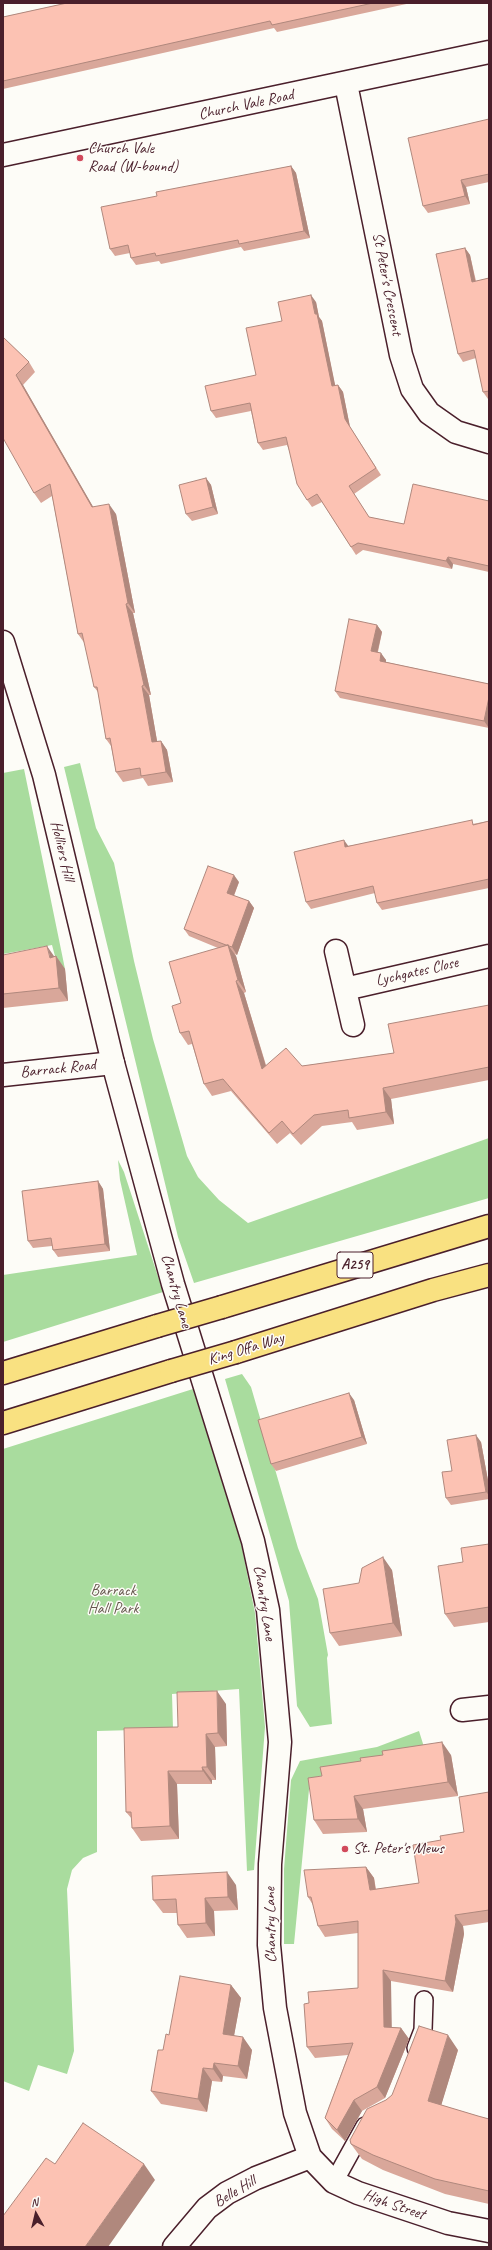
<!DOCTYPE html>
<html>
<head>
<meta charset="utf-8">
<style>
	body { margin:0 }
	#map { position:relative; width:492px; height:2250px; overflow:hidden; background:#fdfcf7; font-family:Caveat,sans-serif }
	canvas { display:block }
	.frame { position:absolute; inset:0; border:4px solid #4a1f2b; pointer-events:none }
	.north { position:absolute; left:16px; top:2194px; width:40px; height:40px; -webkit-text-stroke:3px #fdfcf7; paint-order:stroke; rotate:352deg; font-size:11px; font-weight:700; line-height:16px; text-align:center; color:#4a1f2b }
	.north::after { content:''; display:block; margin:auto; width:14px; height:18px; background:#4a1f2b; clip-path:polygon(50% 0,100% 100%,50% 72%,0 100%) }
</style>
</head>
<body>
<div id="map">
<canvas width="492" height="2250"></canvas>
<div class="frame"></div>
<div class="north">N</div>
</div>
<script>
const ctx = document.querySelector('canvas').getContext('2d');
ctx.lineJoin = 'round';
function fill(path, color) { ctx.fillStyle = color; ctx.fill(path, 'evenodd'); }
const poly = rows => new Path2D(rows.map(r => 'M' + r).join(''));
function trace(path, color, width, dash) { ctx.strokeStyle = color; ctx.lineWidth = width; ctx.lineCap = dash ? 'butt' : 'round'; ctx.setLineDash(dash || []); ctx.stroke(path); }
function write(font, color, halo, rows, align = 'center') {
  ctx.font = font + ' Caveat,sans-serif'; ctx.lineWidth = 3; ctx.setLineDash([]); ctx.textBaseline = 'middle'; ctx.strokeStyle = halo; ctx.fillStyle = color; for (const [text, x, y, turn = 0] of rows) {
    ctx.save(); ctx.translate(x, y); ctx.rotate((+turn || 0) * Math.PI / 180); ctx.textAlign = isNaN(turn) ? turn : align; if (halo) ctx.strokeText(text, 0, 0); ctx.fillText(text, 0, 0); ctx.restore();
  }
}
fill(poly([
	[80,763,96,828,114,863,134,961,153,1039,187,1156,198,1177,219,1200,248,1223,489,1138,489,1198,194,1283,178,1237,64,767],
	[24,769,65,969,59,971,52,945,3,954,3,773],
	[118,1160,124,1172,163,1292,3,1342,3,1275,137,1255,120,1180],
	[242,1374,251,1387,298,1548,318,1599,328,1655,327,1658,332,1724,310,1727,297,1706,289,1601,225,1379],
	[193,1389,241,1543,255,1613,265,1727,254,1870,247,1871,239,1689,172,1694,173,1729,97,1731,97,1852,83,1858,72,1870,67,1889,74,2051,67,2074,38,2065,29,2091,3,2081,3,1449],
	[419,1731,424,1747,310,1779,294,1944,284,1944,284,1869,291,1780,300,1761,377,1747]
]), '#a9dc9e');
const lane = poly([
	[416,2048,423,2030,424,2000],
	[334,2182,365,2126]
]);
const street = poly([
	[346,84,401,355,412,389,429,413,456,432,489,442],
	[3,155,489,52],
	[336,951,353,1025],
	[345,989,489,956],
	[3,1075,113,1063],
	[462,1710,489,1707],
	[174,2247,207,2208,227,2193,256,2178,310,2157]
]);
const secondary = poly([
	[3,642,44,775,113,1063,173,1284,253,1541,268,1610,280,1742,270,1864,269,1945,275,2008,295,2113,310,2157,334,2182,358,2193,448,2223,489,2231]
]);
const highway = poly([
	[222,1307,489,1226],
	[236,1352,433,1290,489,1275],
	[3,1373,157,1326],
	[3,1423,171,1371]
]);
trace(lane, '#4a1f2b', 20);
trace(street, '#4a1f2b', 25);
trace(secondary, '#4a1f2b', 25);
trace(highway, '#4a1f2b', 25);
trace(lane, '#fdfcf7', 17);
trace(street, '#fdfcf7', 22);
trace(secondary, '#fdfcf7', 22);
trace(highway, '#f9e181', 22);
const highwayBridge = poly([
	[157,1326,222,1307],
	[171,1371,236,1352]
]);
trace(highwayBridge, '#4a1f2b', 25, []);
trace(highwayBridge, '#f9e181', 22);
fill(poly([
	[67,3,411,3,277,32,274,28,3,89,3,17],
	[489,119,489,182,466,187,470,204,428,213,423,206],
	[291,166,296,173,310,238,244,251,241,247,161,264,159,261,136,265,131,258,130,253,115,256,110,249,157,196],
	[465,248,470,255,476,281,489,278,489,399,488,399,483,392,476,358,463,362,458,354],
	[316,302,319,317,322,321,335,386,338,385,343,392,350,427,381,475,354,494,369,517,404,524,489,501,489,572,453,564,452,569,363,550,356,555,322,502,312,507,307,500,287,445,263,450,258,443,251,411,216,418,211,411,256,375,282,321],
	[3,337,29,362,35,372,23,385,93,507,116,514,135,613,133,613,151,695,149,695,157,741,161,741,167,750,173,782,148,786,143,778,123,782,116,772,111,746,106,739,98,692,94,687,85,644,78,634,52,496,41,503,34,493],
	[206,478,211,485,218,514,192,521,186,514],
	[377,625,382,632,378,652,386,660,386,662,489,684,489,728,340,698,335,691],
	[489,821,489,888,382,910,377,903,375,893,311,909,306,902,348,846],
	[239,882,234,896,249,901,254,908,237,955,234,954,236,956,246,992,244,993,266,1065,302,1066,394,1053,489,1005,489,1080,391,1099,394,1124,357,1130,352,1122,322,1126,301,1145,290,1133,277,1144,231,1091,212,1096,204,1084,192,1044,188,1045,180,1033,181,1003,218,948,189,936,184,929],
	[3,955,54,956,56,956,65,969,68,1001,3,1008],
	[98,1181,103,1189,110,1251,58,1257,53,1250,52,1246,33,1248,28,1241],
	[354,1400,367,1444,276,1471,271,1464],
	[481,1442,489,1486,489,1499,451,1505,446,1498,452,1471],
	[489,1544,489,1622,454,1627,445,1614,463,1562],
	[392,1570,402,1636,339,1646,330,1633,359,1583],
	[226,1704,227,1746,215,1747,216,1780,212,1780,212,1784,177,1784,179,1839,141,1841,132,1828,132,1819,126,1812,178,1727],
	[451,1755,458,1796,363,1809,367,1832,323,1834,314,1820,322,1776],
	[489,1792,489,1922,463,1926,464,1934,453,1992,391,1981,391,2027,401,2028,409,2039,385,2098,362,2111,345,2141,332,2129,325,2118,348,2055,315,2058,307,2047,309,2003,358,1988,358,1933,325,1937,318,1926,313,1905,308,1897,366,1867,374,1878,376,1889,419,1883,441,1840,464,1832],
	[236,1885,238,1910,214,1911,215,1936,187,1938,178,1925,177,1913,163,1913,153,1900],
	[231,1985,241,1998,234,2035,252,2050,247,2079,223,2076,222,2082,212,2081,207,2112,161,2104,151,2091,163,2050,169,2035],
	[458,2050,441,2105,478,2116,489,2119,489,2204,445,2194,383,2170,362,2159,351,2144,386,2100]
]), '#d9a79a');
fill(poly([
	[291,166,296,173,310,238,304,231],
	[461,180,466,187,470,204,465,196],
	[465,248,470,255,477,289,472,282],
	[311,295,316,302,319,317,322,321,337,394,332,386],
	[16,375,23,385,99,517,92,507],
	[338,385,343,392,350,427,381,475,345,419],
	[206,478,211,485,218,514,213,507],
	[109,504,116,514,135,613,128,603],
	[448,557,453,564,452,569,446,561],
	[126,604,133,613,151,695,144,685],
	[377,625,382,632,376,658,371,651],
	[381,653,386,660,385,668,380,661],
	[142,686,149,695,159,752,152,742],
	[489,697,489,728,484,721],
	[161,741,167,750,173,782,166,772],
	[344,840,349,847,345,847],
	[234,875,239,882,232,900,227,893],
	[249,901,254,908,237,955,232,947],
	[228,945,236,956,246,992,238,980],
	[47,946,56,959,56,956,65,969,68,1001,59,988],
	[236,981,244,993,270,1080,262,1069],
	[383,1088,391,1099,394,1124,386,1112],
	[98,1181,103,1189,110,1251,105,1244],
	[349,1393,354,1400,367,1444,362,1437],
	[476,1435,481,1442,489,1486,489,1495,486,1492],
	[383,1557,392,1570,402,1636,393,1623],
	[217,1691,226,1704,227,1746,218,1733],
	[206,1734,215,1747,216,1780,207,1767],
	[442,1742,451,1755,458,1796,448,1782],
	[202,1767,212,1780,212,1784,203,1771],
	[168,1771,177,1784,179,1839,170,1826],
	[354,1796,363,1809,367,1832,358,1819],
	[366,1867,374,1878,377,1901,370,1890],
	[227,1872,236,1885,238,1910,228,1897],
	[205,1898,214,1911,215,1936,206,1923],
	[455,1915,463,1926,464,1934,453,1992,445,1981],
	[383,1970,391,1981,392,2038,384,2027],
	[231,1985,241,1998,232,2047,223,2034],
	[401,2028,409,2039,385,2098,377,2087],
	[448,2035,458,2050,438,2116,428,2101],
	[243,2037,252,2050,247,2079,238,2066],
	[214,2063,223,2076,222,2082,213,2069],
	[203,2068,212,2081,207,2112,198,2099],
	[354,2100,362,2111,345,2141,337,2130],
	[144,2164,155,2180,108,2247,85,2247]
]), '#b0887d');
const building = poly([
	[67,3,373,3,272,25,270,21,3,81,3,17,67,3],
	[489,119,489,174,461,180,465,196,423,206,408,138,489,119],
	[291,166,304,231,239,244,238,240,156,256,155,253,131,258,128,245,110,249,101,207,157,196,156,192,291,166],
	[465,248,472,282,489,278,489,391,483,392,474,350,458,354,436,254,465,248],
	[311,295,315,314,317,314,332,386,338,385,345,419,376,468,349,486,369,517,404,524,413,484,489,501,489,566,448,557,446,561,358,543,351,547,317,494,307,500,297,484,286,437,258,443,250,403,211,411,205,386,256,375,246,328,282,321,278,302,311,295],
	[3,337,29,362,16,375,92,507,109,504,128,603,126,604,144,685,142,686,152,742,161,741,166,772,141,776,140,768,116,772,110,738,106,739,97,687,94,687,82,633,78,634,50,484,34,493,3,438,3,337],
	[206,478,213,507,186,514,179,485,206,478],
	[349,619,377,625,371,651,381,653,380,661,489,684,489,697,484,721,335,691,349,619],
	[472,820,473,825,489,821,489,879,377,903,373,886,306,902,294,852,344,840,345,847,472,820],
	[208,866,234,875,227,893,249,901,232,947,229,946,228,945,226,945,184,929,208,866],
	[228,945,238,980,236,981,262,1069,286,1048,302,1066,394,1053,388,1024,489,1005,489,1067,383,1088,386,1112,349,1118,348,1110,314,1115,293,1134,282,1121,269,1133,223,1079,204,1084,189,1031,180,1033,172,1006,181,1003,169,962,228,945],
	[47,946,50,958,56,956,59,988,3,994,3,955,47,946],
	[98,1181,105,1244,53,1250,51,1238,28,1241,22,1191,98,1181],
	[349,1393,362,1437,271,1464,258,1420,349,1393],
	[476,1435,486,1492,446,1498,442,1472,452,1471,447,1440,476,1435],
	[489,1544,489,1607,445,1614,438,1566,463,1562,461,1548,489,1544],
	[383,1557,393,1623,330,1633,323,1589,359,1583,362,1568,383,1557],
	[217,1691,218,1733,206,1734,207,1767,202,1767,203,1771,168,1771,170,1826,132,1828,131,1812,126,1812,124,1728,178,1727,177,1692,217,1691],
	[442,1742,448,1782,354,1796,358,1819,314,1820,308,1778,322,1776,320,1767,361,1761,360,1758,383,1755,382,1751,442,1742],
	[489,1792,489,1910,455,1915,456,1922,445,1981,383,1970,384,2027,401,2028,377,2087,354,2100,337,2130,325,2118,353,2043,307,2047,304,2004,309,2003,308,1992,358,1988,358,1921,318,1926,311,1897,308,1897,304,1870,366,1867,370,1890,419,1883,413,1845,441,1840,440,1836,464,1832,459,1797,489,1792],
	[227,1872,228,1897,205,1898,206,1923,178,1925,176,1899,153,1900,152,1876,227,1872],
	[180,1976,231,1985,223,2034,243,2037,238,2066,214,2063,213,2069,203,2068,198,2099,151,2091,158,2050,163,2050,166,2034,169,2035,180,1976],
	[419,2026,448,2035,428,2101,478,2116,489,2119,489,2191,435,2179,373,2155,351,2144,350,2140,367,2109,386,2100,392,2095,419,2026],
	[83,2123,144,2164,85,2247,3,2247,3,2216,46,2158,55,2164,83,2123]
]);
fill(building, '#fcc2b3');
trace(building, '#b0887d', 1);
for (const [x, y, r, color] of [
	[80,158,4,"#d1495b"],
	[345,1849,4,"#d1495b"]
]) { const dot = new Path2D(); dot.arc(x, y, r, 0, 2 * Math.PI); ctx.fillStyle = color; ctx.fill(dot); trace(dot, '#fdfcf7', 1.5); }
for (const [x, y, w] of [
	[355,1265,36]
]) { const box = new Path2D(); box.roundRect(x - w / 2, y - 13, w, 26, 3); ctx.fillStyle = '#fdfcf7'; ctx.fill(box); trace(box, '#4a1f2b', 1); }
write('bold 15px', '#4a1f2b', null, [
	["A259",355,1265]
]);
write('16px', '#4a1f2b', '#fdfcf7', [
	["Church Vale Road",246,105,-12],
	["St Peter's Crescent",387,284,79],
	["Holliers Hill",62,851,77],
	["Lychgates Close",417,972,-13],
	["Barrack Road",58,1069,-6],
	["Chantry Lane",176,1291,74],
	["King Offa Way",246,1349,-17],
	["Chantry Lane",264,1603,81],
	["Chantry Lane",271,1925,-91],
	["Belle Hill",235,2192,-31],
	["High Street",394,2205,19]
]);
write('16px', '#4a1f2b', '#fdfcf7', [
	["Church Vale",88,149],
	["Road (W-bound)",88,167],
	["St. Peter's Mews",353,1849]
], 'left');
write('16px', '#66584e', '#fdfcf7', [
	["Barrack",113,1591],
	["Hall Park",113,1609]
]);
</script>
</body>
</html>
